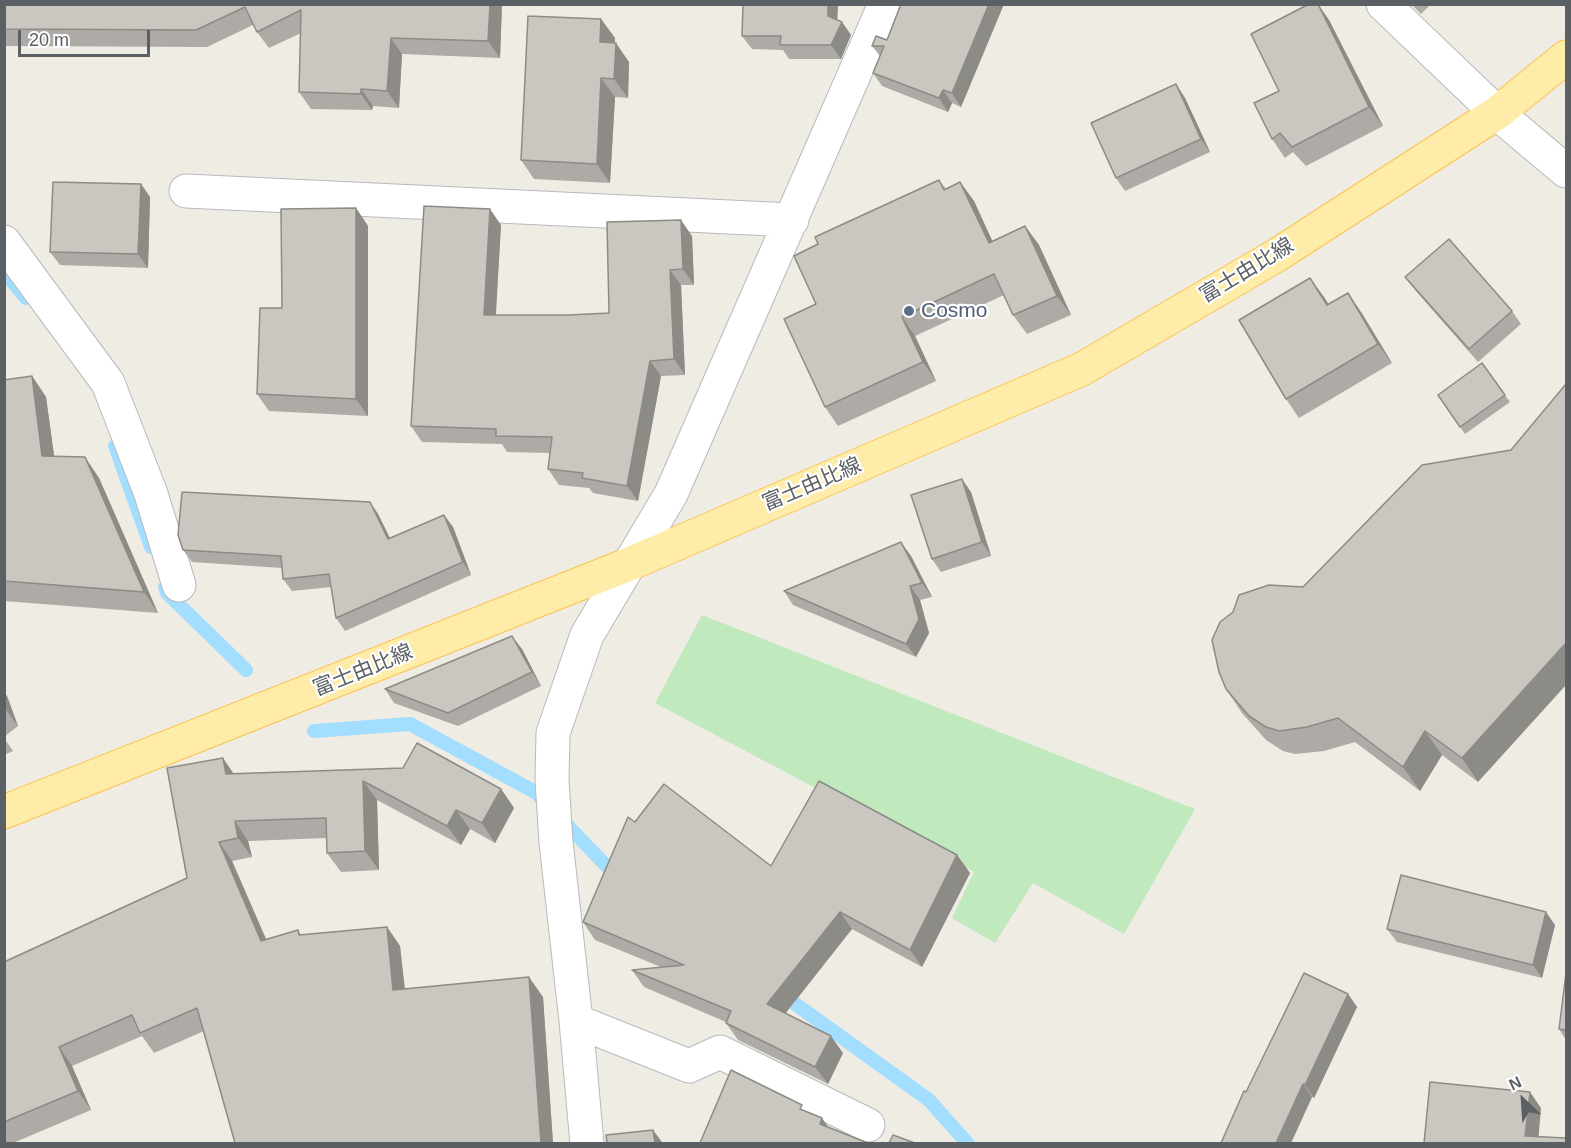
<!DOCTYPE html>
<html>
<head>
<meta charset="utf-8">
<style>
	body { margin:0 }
	#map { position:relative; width:1571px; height:1148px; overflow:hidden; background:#efece3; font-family:Helvetica,sans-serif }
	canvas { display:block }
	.frame { position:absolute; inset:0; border:6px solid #5b6065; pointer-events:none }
	.north { position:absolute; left:1493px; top:1070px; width:60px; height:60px; -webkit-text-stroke:4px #fff; paint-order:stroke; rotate:335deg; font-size:16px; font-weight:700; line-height:24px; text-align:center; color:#5b6065 }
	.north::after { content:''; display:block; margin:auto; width:21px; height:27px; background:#5b6065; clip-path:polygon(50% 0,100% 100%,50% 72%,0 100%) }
	.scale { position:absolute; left:18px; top:30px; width:132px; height:27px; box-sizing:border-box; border:3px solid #5b6065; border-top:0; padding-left:8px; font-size:18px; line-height:21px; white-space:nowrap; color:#5b6065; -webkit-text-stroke:4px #fff; paint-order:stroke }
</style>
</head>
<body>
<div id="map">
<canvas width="1571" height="1148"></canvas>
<div class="frame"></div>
<div class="north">N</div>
<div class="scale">20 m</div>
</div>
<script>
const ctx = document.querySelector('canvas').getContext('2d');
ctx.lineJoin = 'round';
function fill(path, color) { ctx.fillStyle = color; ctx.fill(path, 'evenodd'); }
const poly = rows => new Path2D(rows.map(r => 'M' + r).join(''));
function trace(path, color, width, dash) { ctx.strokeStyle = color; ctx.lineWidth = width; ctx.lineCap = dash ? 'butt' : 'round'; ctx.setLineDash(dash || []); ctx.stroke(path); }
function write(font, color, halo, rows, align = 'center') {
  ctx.font = font + ' Helvetica,"Noto Sans JP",sans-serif'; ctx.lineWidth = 4.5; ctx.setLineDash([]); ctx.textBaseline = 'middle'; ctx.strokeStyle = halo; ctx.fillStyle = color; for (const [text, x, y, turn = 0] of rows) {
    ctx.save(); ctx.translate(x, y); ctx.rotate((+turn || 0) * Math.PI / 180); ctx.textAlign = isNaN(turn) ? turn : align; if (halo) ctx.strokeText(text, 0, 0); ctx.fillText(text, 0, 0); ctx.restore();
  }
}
fill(poly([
	[702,615,1195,809,1124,934,1033,883,995,943,952,918,974,872,655,703]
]), '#c0e9bd');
trace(poly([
	[4,272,26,298],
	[115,446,151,547],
	[165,587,167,593,246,670],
	[314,731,410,724,535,792,620,880],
	[780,993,929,1100,968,1144]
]), '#a3ddff', 14);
const minor = poly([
	[1383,4,1497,113,1566,171],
	[186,191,792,220],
	[4,242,108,383,151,494,179,585],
	[576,1021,689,1066,720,1052,868,1125],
	[587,1144,576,1021,556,842,552,780,553,733,587,635,671,494,885,4]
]);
const major = poly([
	[4,812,627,565,1082,369,1277,255,1497,113,1566,57]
]);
trace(minor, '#b6babf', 35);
trace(major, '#fdc24e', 35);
trace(minor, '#fff', 33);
trace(major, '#ffeca8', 33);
fill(poly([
	[4,4,502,4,500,58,402,54,399,108,373,106,372,110,311,109,299,92,301,33,269,48,257,32,253,25,207,47,4,46],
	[901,4,1004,4,961,107,952,103,948,112,882,86,873,73,880,56,872,46,887,40],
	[1411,4,1431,4,1421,14],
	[601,19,615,38,614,43,629,62,628,98,615,97,610,183,534,179,521,160],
	[837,20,842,22,851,35,841,59,789,59,783,50,752,49,742,36],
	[1329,20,1383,126,1306,166,1293,152,1285,158,1272,139,1279,91],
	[1176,84,1185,98,1210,152,1125,191,1116,178],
	[939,180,946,189,960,182,974,201,992,241,1025,226,1039,245,1071,315,1027,334,1013,315,1004,295,915,336,936,381,838,426,825,407,816,304,818,244],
	[141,184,150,197,148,268,60,265,50,252],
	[356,208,368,226,368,416,269,411,257,394,282,308],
	[501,225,495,315,569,315,609,313,692,236,694,285,681,285,685,375,661,376,638,501,593,493,589,488,559,485,548,469,550,453,507,452,502,444,422,442,411,426],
	[1405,277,1512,311,1521,324,1478,362,1415,290],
	[1324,297,1329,305,1361,312,1392,363,1299,418,1286,399],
	[1482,363,1510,402,1465,434,1438,395],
	[32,376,46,397,54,456,99,478,158,613,4,601,4,380],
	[1422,465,1478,782,1442,755,1420,791,1355,742,1324,751,1295,754,1283,751,1266,740,1242,713,1226,689,1303,587],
	[971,492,991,556,941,572,932,559],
	[370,502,378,514,390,538,444,515,453,527,471,575,345,631,336,618,331,587,292,591,283,579,282,568,192,562,183,550],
	[911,556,932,597,920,600,929,633,916,657,793,605,784,591],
	[522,649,541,686,458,726,394,703,385,689],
	[4,693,7,696,18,726,4,737],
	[4,738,13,751,4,755],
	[233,773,501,789,514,808,495,843,470,829,461,845,377,800,379,870,341,872,327,853,327,838,248,841,252,857,232,861,266,939,298,930,301,935,387,927,400,946,405,989,543,997,553,1143,235,1143,204,1031,154,1053,142,1036,72,1066,91,1110,13,1143,4,1143,4,962,187,878],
	[957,855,970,873,922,967,852,929,786,1013,843,1053,828,1084,738,1040,726,1023,726,1022,644,987,632,970,661,967,595,940,583,922,771,866],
	[1555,925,1542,978,1397,942,1387,929],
	[1566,973,1566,1040,1559,1029],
	[1348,994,1357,1007,1314,1098,1312,1097,1291,1143,1221,1143,1246,1092]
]), '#aeaaa5');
fill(poly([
	[490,4,502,4,500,58,488,41],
	[828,4,838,4,837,30,828,16],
	[989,4,1004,4,961,107,952,93],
	[1318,4,1329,20,1383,126,1369,107],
	[601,19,615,38,614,61,600,42],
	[842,22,851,35,841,59,831,45],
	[391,38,402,54,399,108,387,91],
	[616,43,629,62,628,98,614,79],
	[601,78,615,97,610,183,597,164],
	[1176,84,1185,98,1210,152,1201,139],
	[361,89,373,106,372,110,361,94],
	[943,90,952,103,948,112,939,98],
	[960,182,974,201,1002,262,989,243],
	[141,184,150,197,148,268,138,254],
	[356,208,368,226,368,416,356,399],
	[490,209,501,225,495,331,484,315],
	[681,220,692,236,694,285,683,269],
	[1025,226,1039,245,1071,315,1057,296],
	[670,270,681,285,685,375,674,359],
	[1310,278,1324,297,1341,324,1327,305],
	[1348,293,1361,312,1392,363,1378,344],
	[902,317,915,336,936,381,923,362],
	[650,361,661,376,638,501,627,486],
	[32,376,46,397,57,477,42,456],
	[85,457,99,478,158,613,144,592],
	[962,479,971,492,991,556,982,542],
	[370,502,378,514,396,551,388,539],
	[444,515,453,527,471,575,463,562],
	[901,542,911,556,932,597,922,583],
	[910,586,920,600,929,633,916,657,906,644],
	[512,636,522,649,541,686,532,672],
	[1566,643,1566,685,1478,782,1462,758],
	[4,693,7,696,18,726,4,707],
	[1425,731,1442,755,1420,791,1403,767],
	[223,758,236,777,226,774],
	[363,781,377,800,379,870,365,851],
	[501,789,514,808,495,843,482,823],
	[456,810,470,829,461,845,447,826],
	[235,821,248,841,252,857,238,838],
	[219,842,232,861,275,960,261,941],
	[957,855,970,873,922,967,910,950],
	[840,912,852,929,779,1021,767,1004],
	[1546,912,1555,925,1542,978,1533,965],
	[387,927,400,946,407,1010,393,990],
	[529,977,543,997,553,1143,541,1143],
	[1348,994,1357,1007,1314,1098,1305,1085],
	[831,1036,843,1053,828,1084,815,1067],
	[59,1047,72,1066,91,1110,78,1091],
	[1303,1084,1312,1097,1291,1143,1276,1143],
	[1530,1092,1541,1108,1538,1143,1525,1136],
	[822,1118,831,1131,820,1124],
	[653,1130,662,1142,662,1143,655,1143]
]), '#8d8b86');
const building = poly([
	[4,4,490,4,488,41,391,38,387,91,361,89,361,94,299,92,301,10,257,32,245,7,196,30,4,29,4,4],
	[743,4,828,4,828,16,842,22,831,45,780,45,781,36,742,36,743,4],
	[901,4,989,4,952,93,943,90,939,98,873,73,884,46,872,46,876,36,887,40,901,4],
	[1309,4,1318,4,1369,107,1292,147,1280,133,1272,139,1254,103,1279,91,1251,34,1309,4],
	[528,16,601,19,600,42,616,43,614,79,601,78,597,164,521,160,528,16],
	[1176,84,1201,139,1116,178,1091,123,1176,84],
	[939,180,944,190,960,182,989,243,1025,226,1057,296,1013,315,994,274,902,317,923,362,825,407,784,319,816,304,794,256,818,244,815,237,939,180],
	[53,182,141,184,138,254,50,252,53,182],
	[424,206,490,209,484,315,569,315,609,313,607,222,681,220,683,269,670,270,674,359,650,361,627,486,582,478,583,473,548,469,552,437,496,436,496,429,411,426,424,206],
	[356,208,356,399,257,394,260,308,282,308,281,209,356,208],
	[1449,239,1512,311,1469,349,1405,277,1449,239],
	[1310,278,1327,305,1348,293,1378,344,1286,399,1239,320,1310,278],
	[1482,363,1505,395,1460,427,1438,395,1482,363],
	[32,376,42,456,85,457,144,592,4,581,4,380,32,376],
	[1566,384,1566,643,1462,758,1425,731,1403,767,1338,718,1307,727,1279,731,1266,727,1249,716,1226,689,1219,672,1212,640,1220,622,1233,612,1239,595,1269,585,1303,587,1422,465,1511,450,1566,384],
	[962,479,982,542,932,559,911,495,962,479],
	[182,492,370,502,388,539,444,515,463,562,336,618,329,574,283,579,281,556,183,550,178,535,182,492],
	[901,542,922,583,910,586,919,619,906,644,784,591,901,542],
	[512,636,532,672,448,713,385,689,512,636],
	[417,743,501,789,482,823,456,810,447,826,363,781,365,851,327,853,326,818,235,821,238,838,219,842,261,941,298,930,299,935,387,927,393,990,529,977,541,1143,235,1143,197,1008,140,1033,132,1015,59,1047,78,1091,4,1122,4,962,187,878,167,768,223,758,226,774,403,768,417,743],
	[819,781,957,855,910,950,840,912,767,1004,831,1036,815,1067,726,1023,731,1011,632,970,684,965,583,922,628,817,635,822,664,784,771,866,819,781],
	[1401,875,1546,912,1533,965,1387,929,1401,875],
	[1304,973,1348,994,1305,1085,1303,1084,1276,1143,1221,1143,1244,1091,1246,1092,1304,973],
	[1566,973,1566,1030,1559,1029,1566,973],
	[731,1070,802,1105,800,1109,822,1118,820,1124,868,1143,700,1143,731,1070],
	[1430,1082,1530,1092,1525,1136,1566,1138,1566,1143,1424,1143,1430,1082],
	[653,1130,655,1143,607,1143,606,1135,653,1130],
	[893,1135,915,1143,889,1143,893,1135]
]);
fill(building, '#cac6c0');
trace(building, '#8d8b86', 1.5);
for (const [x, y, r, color] of [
	[909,311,6,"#5c6f8a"]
]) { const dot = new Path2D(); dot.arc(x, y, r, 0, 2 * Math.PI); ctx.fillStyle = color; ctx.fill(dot); trace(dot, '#fff', 2); }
write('21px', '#5b6065', '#fff', [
	["富士由比線",1247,271,-31],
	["富士由比線",812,485,-23],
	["富士由比線",363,671,-22]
]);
write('21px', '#4e5e75', '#fff', [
	["Cosmo",921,311]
], 'left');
</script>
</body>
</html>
